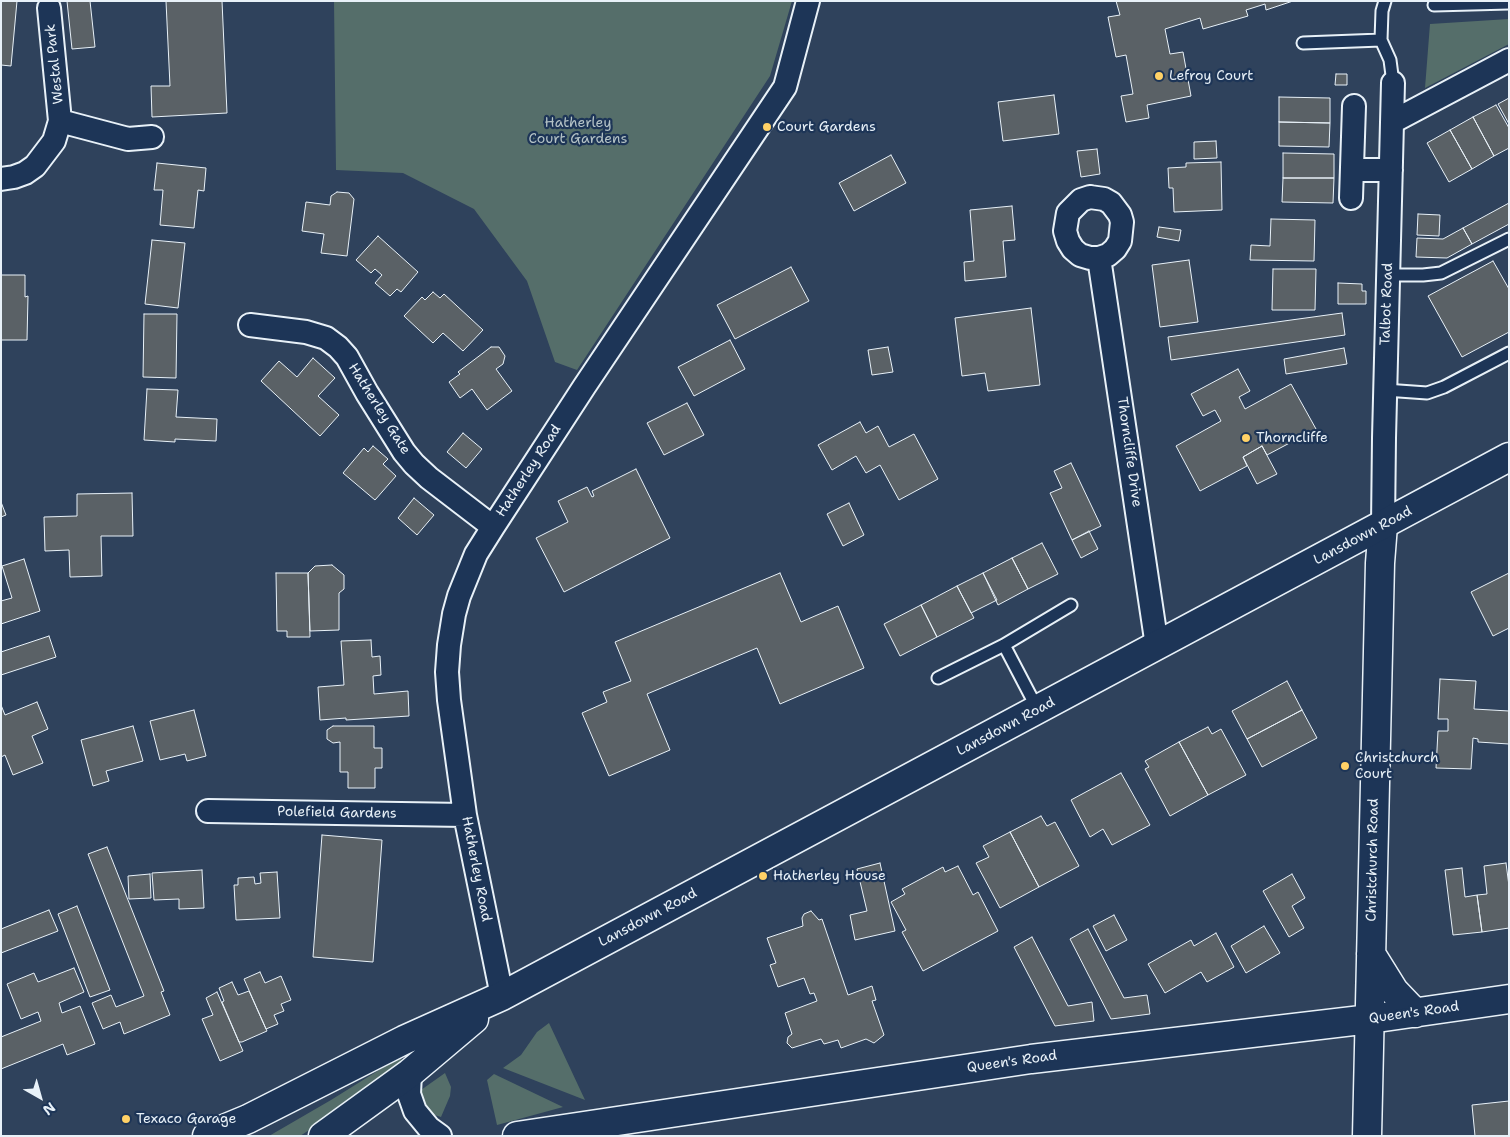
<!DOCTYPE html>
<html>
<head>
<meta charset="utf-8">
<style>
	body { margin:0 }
	#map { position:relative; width:1510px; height:1137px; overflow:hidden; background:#2f425c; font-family:"Shantell Sans",sans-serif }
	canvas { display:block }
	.frame { position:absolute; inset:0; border:2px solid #e8f1f8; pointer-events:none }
	.north { position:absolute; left:15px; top:1072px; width:50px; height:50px; -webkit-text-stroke:4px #1d3557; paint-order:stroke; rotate:142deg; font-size:14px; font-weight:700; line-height:20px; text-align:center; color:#e8f1f8 }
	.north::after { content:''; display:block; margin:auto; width:18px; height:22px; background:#e8f1f8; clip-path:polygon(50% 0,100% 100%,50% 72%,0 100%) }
</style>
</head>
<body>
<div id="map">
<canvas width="1510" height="1137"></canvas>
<div class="frame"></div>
<div class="north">N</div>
</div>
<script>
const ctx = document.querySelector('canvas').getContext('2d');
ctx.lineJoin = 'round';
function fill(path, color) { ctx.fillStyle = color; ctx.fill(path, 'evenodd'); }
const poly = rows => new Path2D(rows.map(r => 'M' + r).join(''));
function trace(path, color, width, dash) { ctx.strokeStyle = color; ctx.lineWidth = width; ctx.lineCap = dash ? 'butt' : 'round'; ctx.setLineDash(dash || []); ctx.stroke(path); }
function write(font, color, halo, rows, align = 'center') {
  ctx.font = font + ' "Shantell Sans",sans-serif'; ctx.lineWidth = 4.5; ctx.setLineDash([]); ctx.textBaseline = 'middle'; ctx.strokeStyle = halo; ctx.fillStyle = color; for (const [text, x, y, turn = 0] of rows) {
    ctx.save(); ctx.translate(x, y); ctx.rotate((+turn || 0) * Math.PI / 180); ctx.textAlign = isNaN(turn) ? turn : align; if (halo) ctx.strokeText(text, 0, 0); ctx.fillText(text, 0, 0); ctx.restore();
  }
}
fill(poly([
	[334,1,792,1,770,76,577,370,555,362,527,281,474,209,403,173,336,170],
	[1509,19,1509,44,1425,88,1430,24],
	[549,1023,585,1100,503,1068,521,1055,537,1032],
	[400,1057,406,1067,300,1136,269,1136,331,1100],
	[445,1073,451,1087,450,1096,441,1117,428,1113,421,1105,421,1090],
	[494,1074,563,1107,497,1125,487,1080]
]), '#556e6a');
const building = poly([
	[1,1,17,1,11,66,1,65,1,1],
	[67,1,90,1,95,47,72,49,67,1],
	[166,1,222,1,227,113,152,117,151,86,170,86,166,1],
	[1116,1,1293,1,1266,10,1265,4,1246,10,1248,16,1203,29,1200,18,1165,29,1170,54,1183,52,1191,96,1147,105,1149,118,1126,122,1121,96,1133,94,1126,55,1116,57,1108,17,1120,15,1116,1],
	[1336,74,1347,74,1347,85,1335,85,1336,74],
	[1054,95,1059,134,1003,141,998,102,1054,95],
	[1279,97,1330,98,1330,123,1279,122,1279,97],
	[1509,98,1509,124,1498,104,1509,98],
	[1496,105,1509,128,1509,148,1494,156,1473,117,1496,105],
	[1473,117,1494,156,1472,169,1450,130,1473,117],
	[1279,122,1330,123,1329,147,1279,146,1279,122],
	[1450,130,1472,169,1449,182,1427,143,1450,130],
	[1216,141,1217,158,1194,159,1194,142,1216,141],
	[1097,149,1100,174,1081,177,1077,151,1097,149],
	[1283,153,1334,154,1334,178,1283,178,1283,153],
	[891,155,906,183,854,211,839,183,891,155],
	[1221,162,1222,210,1174,212,1173,188,1169,188,1168,168,1186,167,1186,163,1221,162],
	[157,163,206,168,204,191,198,190,194,228,160,225,163,190,154,190,157,163],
	[1283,178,1334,178,1333,203,1282,202,1283,178],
	[337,192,349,193,354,199,347,256,321,253,324,234,302,231,306,202,330,205,331,196,337,192],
	[1509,203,1509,224,1472,244,1463,228,1509,203],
	[1012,206,1015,240,1003,241,1006,277,965,281,964,262,974,261,970,210,1012,206],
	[1418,214,1440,215,1439,236,1417,235,1418,214],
	[1271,219,1315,220,1314,261,1250,260,1251,245,1270,246,1271,219],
	[1159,227,1181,230,1179,241,1157,237,1159,227],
	[1463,228,1472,244,1447,258,1416,257,1417,238,1443,239,1463,228],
	[378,236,418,272,401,292,397,289,390,296,375,283,382,275,375,269,371,273,356,260,378,236],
	[152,240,185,243,178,308,145,304,152,240],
	[1189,260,1198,322,1160,327,1152,265,1189,260],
	[1493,261,1509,289,1509,332,1462,357,1428,296,1493,261],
	[791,267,809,301,735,339,717,305,791,267],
	[1273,269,1316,269,1315,310,1272,310,1273,269],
	[1,275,25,275,25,297,28,296,27,340,1,340,1,275],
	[1338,283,1362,284,1362,291,1366,291,1366,304,1338,304,1338,283],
	[433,292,440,298,444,294,483,330,463,351,443,333,433,343,404,316,422,297,425,300,433,292],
	[1031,308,1040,385,988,391,985,373,962,376,955,318,1031,308],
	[1342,313,1345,335,1171,360,1168,337,1342,313],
	[144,314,177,314,176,378,143,377,144,314],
	[730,340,745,369,694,396,678,367,730,340],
	[491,347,499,347,505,356,503,364,496,369,512,391,487,410,472,389,460,398,449,382,460,374,458,372,491,347],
	[888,347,893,372,872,375,868,350,888,347],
	[1344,348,1347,364,1286,374,1284,359,1344,348],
	[313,358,335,378,318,396,339,415,320,436,261,381,279,361,297,377,313,358],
	[1238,369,1250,391,1239,397,1245,409,1291,384,1316,429,1267,455,1262,446,1243,457,1247,466,1200,491,1176,446,1221,421,1215,410,1203,416,1191,394,1238,369],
	[147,389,178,390,176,417,217,419,216,441,175,439,175,442,144,440,147,389],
	[687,403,704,435,664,455,647,423,687,403],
	[860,422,866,433,878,426,889,447,914,434,938,479,899,500,880,465,866,473,856,456,832,470,818,445,860,422],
	[463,433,482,449,466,468,447,452,463,433],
	[373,446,388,459,383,464,396,476,375,500,343,473,364,448,368,452,373,446],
	[1262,446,1277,474,1257,484,1243,457,1262,446],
	[1071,463,1101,526,1072,540,1050,493,1062,488,1054,471,1071,463],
	[636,469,670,538,564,592,536,538,568,522,558,501,587,487,592,497,594,496,592,491,636,469],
	[132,493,133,536,101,536,102,576,70,577,69,550,45,551,44,517,77,516,77,494,132,493],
	[414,498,434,515,417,535,398,518,414,498],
	[1,502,6,515,1,517,1,502],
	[849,503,864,535,843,546,827,514,849,503],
	[1089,531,1098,549,1081,558,1072,540,1089,531],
	[1042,543,1058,574,1028,589,1012,558,1042,543],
	[1012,558,1028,589,998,605,983,573,1012,558],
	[24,559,40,611,1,624,1,601,12,598,2,566,24,559],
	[332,565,344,575,344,589,339,593,339,630,310,631,308,573,315,566,332,565],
	[276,573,308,573,310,637,287,637,287,631,277,631,276,573],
	[780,573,801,622,838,606,864,668,780,704,757,648,647,694,670,750,609,776,582,713,607,702,603,692,631,681,615,642,780,573],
	[983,573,997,600,971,613,957,586,983,573],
	[1509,573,1509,628,1493,636,1471,592,1509,573],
	[957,586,974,618,937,637,921,605,957,586],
	[921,605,937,637,900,656,884,624,921,605],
	[49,636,56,657,1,675,1,652,49,636],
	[371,640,372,657,380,656,381,675,373,676,374,694,408,691,409,716,346,720,346,718,320,720,318,687,344,685,341,641,371,640],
	[1440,679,1476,681,1474,709,1509,711,1509,744,1478,742,1478,739,1473,738,1471,769,1436,768,1438,731,1448,731,1448,719,1438,719,1440,679],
	[1287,681,1302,710,1247,739,1232,711,1287,681],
	[37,702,48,729,32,736,43,763,13,775,5,755,1,757,1,705,5,715,37,702],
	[194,710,206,756,187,761,185,754,160,760,150,721,194,710],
	[1302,710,1317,738,1262,767,1247,739,1302,710],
	[133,726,143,761,106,771,109,781,93,786,81,740,133,726],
	[333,726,374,726,374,748,382,748,382,768,375,768,375,788,348,788,348,772,340,772,340,742,333,743,327,739,327,730,333,726],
	[1208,727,1212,734,1221,729,1246,775,1208,795,1179,742,1208,727],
	[1179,742,1208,795,1170,816,1145,769,1149,767,1145,761,1179,742],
	[1121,773,1150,825,1112,845,1103,829,1090,837,1071,800,1121,773],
	[1041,816,1047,826,1055,822,1079,866,1039,887,1010,832,1041,816],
	[1010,832,1039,887,1000,908,976,863,989,857,983,846,1010,832],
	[322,835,382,840,373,962,313,957,322,835],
	[107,847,164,991,161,992,170,1015,124,1034,120,1022,103,1029,92,1003,111,995,116,1007,144,996,88,854,107,847],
	[880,863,895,931,855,940,850,915,867,911,857,869,880,863],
	[1506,863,1509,886,1509,928,1482,932,1477,895,1487,894,1484,866,1506,863],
	[958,866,973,895,978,892,998,931,923,971,902,932,906,930,891,902,905,894,902,889,943,867,945,872,958,866],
	[1462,868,1465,897,1477,895,1482,932,1453,935,1445,870,1462,868],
	[202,870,204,908,179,909,179,899,154,900,152,873,202,870],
	[277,872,280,918,236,920,234,885,238,885,238,878,254,877,255,884,261,883,260,873,277,872],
	[150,874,151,898,129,899,128,876,150,874],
	[1292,874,1305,898,1292,906,1304,928,1289,937,1263,891,1292,874],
	[77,906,110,990,90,997,58,914,77,906],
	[49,910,58,931,1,953,1,929,49,910],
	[811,911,819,920,822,919,848,995,872,986,876,1000,872,1001,884,1035,874,1043,866,1039,841,1048,838,1040,824,1044,821,1039,792,1048,787,1043,788,1037,792,1034,785,1013,817,1001,814,993,810,994,804,978,778,987,770,965,776,963,767,938,803,926,802,918,804,914,811,911],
	[1114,915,1127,940,1106,951,1093,926,1114,915],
	[1264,926,1280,953,1246,973,1231,946,1264,926],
	[1088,929,1124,998,1147,995,1150,1014,1111,1019,1070,939,1088,929],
	[1216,933,1234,967,1207,982,1201,972,1165,993,1148,964,1191,940,1194,946,1216,933],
	[1032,937,1068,1006,1092,1002,1094,1021,1055,1026,1014,947,1032,937],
	[74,968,84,992,59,1003,62,1013,80,1006,95,1044,67,1055,63,1044,1,1069,1,1037,41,1021,38,1012,21,1019,7,984,34,973,38,982,74,968],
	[260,972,265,983,281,976,291,1000,281,1004,284,1011,274,1015,278,1024,266,1029,244,979,260,972],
	[232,982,238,995,249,991,267,1031,242,1042,239,1042,222,1002,224,1001,219,988,232,982],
	[217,992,243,1051,220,1061,202,1019,213,1015,206,998,217,992],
	[1509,1101,1509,1136,1475,1136,1472,1105,1509,1101]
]);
fill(building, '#5a6166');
trace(building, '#e8f1f8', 1);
const service = poly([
	[1385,1,1382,11,1381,40,1390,60,1393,83],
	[1434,5,1509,3],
	[1303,43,1381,40],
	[1388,275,1423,275,1441,273,1509,239],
	[1385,390,1427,393,1444,387,1509,353],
	[1004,645,1038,710],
	[938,678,1004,645,1071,605]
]);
const minor = poly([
	[60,121,128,139,152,137],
	[1392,122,1509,60],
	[1352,170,1391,170],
	[1,179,14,177,25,173,35,166,54,141,60,121,49,8],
	[1090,197,1104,199,1111,203,1120,215,1122,222,1120,241,1115,249,1108,255,1099,258,1090,258,1080,255,1073,249,1068,241,1065,231,1068,213,1081,200,1090,197],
	[1351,198,1354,106],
	[1099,258,1157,646],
	[250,325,306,332,326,338,338,347,347,357,367,393,404,452,414,464,429,478,493,527],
	[1383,525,1384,438,1393,83],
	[208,811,465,815],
	[502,996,465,815,449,700,447,672,449,645,454,614,459,596,476,554,493,527,584,387,785,87,808,1],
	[410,1073,409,1094,415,1111,429,1128,440,1136]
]);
const tertiary = poly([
	[1371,954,1394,991,1415,1013],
	[517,1136,1031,1059,1370,1019,1509,999],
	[1367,1136,1380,563,1383,525]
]);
const trunk = poly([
	[207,1136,248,1119,404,1040,502,996,1509,457],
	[323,1136,410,1073,474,1019]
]);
trace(service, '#e8f1f8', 15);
trace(minor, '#e8f1f8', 26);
trace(tertiary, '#e8f1f8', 31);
trace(trunk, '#e8f1f8', 31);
trace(service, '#1d3557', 11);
trace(minor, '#1d3557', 22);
trace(tertiary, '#1d3557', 28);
trace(trunk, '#1d3557', 28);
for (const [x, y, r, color] of [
	[1159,76,5,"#ffd166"],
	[767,127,5,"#ffd166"],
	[1246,438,5,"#ffd166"],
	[1345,766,5,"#ffd166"],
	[763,876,5,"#ffd166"],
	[126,1119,5,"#ffd166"]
]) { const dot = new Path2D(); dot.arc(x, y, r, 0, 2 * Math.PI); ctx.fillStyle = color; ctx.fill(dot); trace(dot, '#1d3557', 2); }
write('14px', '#e8f1f8', '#1d3557', [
	["Westal Park",55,64,-96],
	["Talbot Road",1387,304,-88],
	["Hatherley Gate",379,409,58],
	["Thorncliffe Drive",1129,452,82],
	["Hatherley Road",529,471,-57],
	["Lansdown Road",1363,536,-28],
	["Lansdown Road",1006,727,-28],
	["Polefield Gardens",337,813,1],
	["Christchurch Road",1373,860,-89],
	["Hatherley Road",476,869,79],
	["Lansdown Road",648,918,-28],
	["Queen's Road",1414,1013,-8],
	["Queen's Road",1012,1062,-8]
]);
write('14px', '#e8f1f8', '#1d3557', [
	["Lefroy Court",1169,76],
	["Court Gardens",777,127],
	["Thorncliffe",1256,438],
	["Christchurch",1355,758],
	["Court",1355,774],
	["Hatherley House",773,876],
	["Texaco Garage",136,1119]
], 'left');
write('14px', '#b5c3c6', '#1d3557', [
	["Hatherley",578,123],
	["Court Gardens",578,139]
]);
</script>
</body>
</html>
